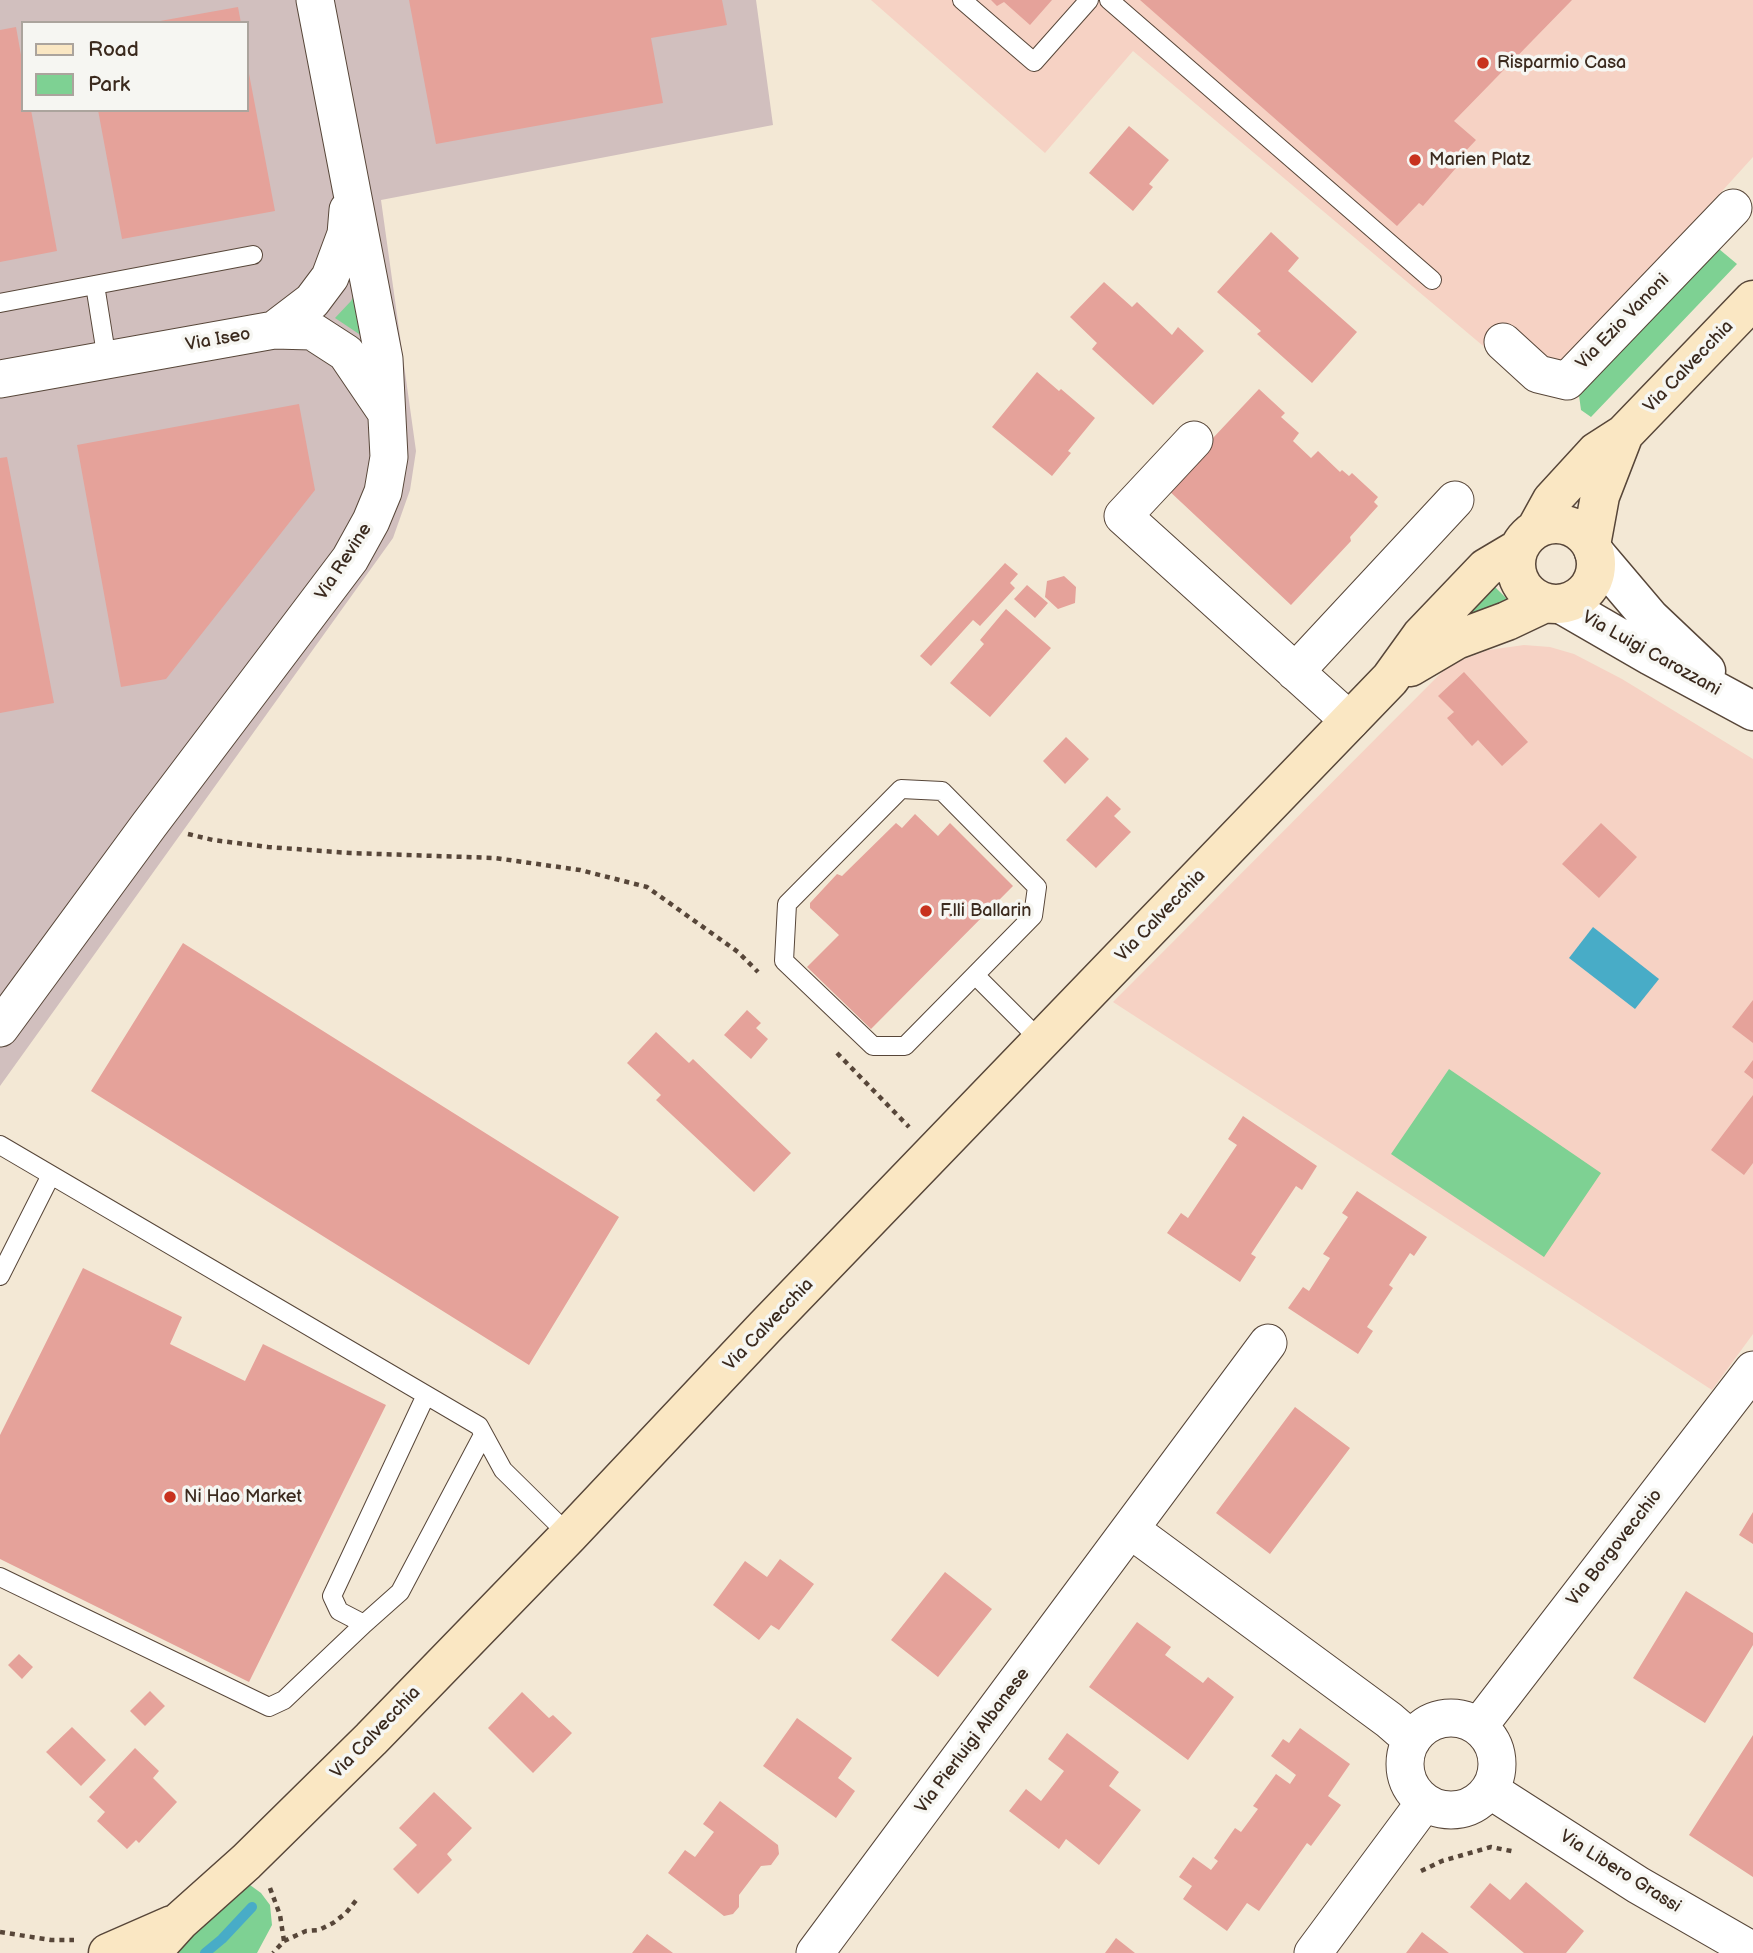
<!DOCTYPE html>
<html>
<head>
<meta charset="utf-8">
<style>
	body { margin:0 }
	#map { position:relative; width:1753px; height:1953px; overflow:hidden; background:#f3e8d5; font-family:"Balsamiq Sans",sans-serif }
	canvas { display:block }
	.legend { position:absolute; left:21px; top:21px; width:228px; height:91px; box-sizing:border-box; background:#f6f6f2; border:2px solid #aba49d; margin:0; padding:9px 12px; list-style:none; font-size:21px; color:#3b2a1e }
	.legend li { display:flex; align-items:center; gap:14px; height:35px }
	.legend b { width:35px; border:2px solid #aba49d }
</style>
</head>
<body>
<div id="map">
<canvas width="1753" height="1953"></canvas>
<ul class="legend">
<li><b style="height:9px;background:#fae7c3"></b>Road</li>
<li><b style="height:19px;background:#7ed193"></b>Park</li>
</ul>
</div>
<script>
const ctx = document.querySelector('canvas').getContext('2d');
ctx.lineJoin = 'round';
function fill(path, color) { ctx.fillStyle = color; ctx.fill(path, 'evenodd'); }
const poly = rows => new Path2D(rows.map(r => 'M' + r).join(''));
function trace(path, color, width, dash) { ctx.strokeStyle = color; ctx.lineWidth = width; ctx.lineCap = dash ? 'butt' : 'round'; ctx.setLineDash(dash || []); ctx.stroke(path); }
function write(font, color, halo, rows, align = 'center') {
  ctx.font = font + ' "Balsamiq Sans",sans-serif'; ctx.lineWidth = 7; ctx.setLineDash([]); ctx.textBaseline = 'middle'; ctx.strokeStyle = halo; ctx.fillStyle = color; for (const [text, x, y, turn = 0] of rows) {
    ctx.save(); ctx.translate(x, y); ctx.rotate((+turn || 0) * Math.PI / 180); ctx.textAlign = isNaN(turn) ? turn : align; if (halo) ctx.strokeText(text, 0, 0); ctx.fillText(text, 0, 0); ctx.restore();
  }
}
fill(poly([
	[871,0,1753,0,1753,157,1539,393,1133,51,1045,153],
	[1524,645,1550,647,1574,654,1622,679,1753,759,1753,1334,1712,1390,1113,1002,1449,665,1488,650]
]), '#f6d2c4');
fill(poly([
	[0,0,756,0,773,125,381,200,416,451,410,490,393,538,0,1086],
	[23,23,247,23,247,110,23,110]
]), '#d1bfbe');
fill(poly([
	[1713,244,1737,264,1591,417,1581,410,1578,388],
	[358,287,368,340,335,318,351,301],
	[1489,581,1510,602,1443,635],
	[1449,1069,1601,1173,1544,1257,1391,1154],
	[250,1885,261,1893,270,1905,272,1925,257,1953,169,1953]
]), '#7ed193');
fill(poly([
	[1593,927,1659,979,1635,1009,1569,958]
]), '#48acc7');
trace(poly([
	[205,1953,222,1939,252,1907]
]), '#48acc7', 10);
fill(poly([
	[409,0,722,0,727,25,651,38,663,103,436,144],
	[991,0,1052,0,1030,25,1004,2,997,6],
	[1140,0,1572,0,1454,121,1476,140,1459,158,1462,161,1423,206,1419,203,1397,226],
	[238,7,241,23,160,23,160,21],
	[16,27,23,66,23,110,31,110,57,251,0,262,0,30],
	[247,63,275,211,122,239,98,110,247,110],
	[1129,126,1169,160,1149,184,1153,187,1133,211,1089,173],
	[1271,232,1299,258,1288,271,1357,332,1312,383,1257,334,1261,331,1217,292],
	[1104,282,1132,307,1137,302,1172,335,1178,327,1204,351,1153,405,1092,349,1097,343,1070,317],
	[1037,372,1059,391,1061,389,1095,418,1068,451,1071,453,1052,476,992,427],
	[1259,389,1285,413,1281,417,1299,433,1293,441,1311,458,1318,451,1340,472,1342,470,1349,476,1352,473,1378,497,1374,502,1378,506,1350,537,1351,541,1291,605,1166,488],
	[299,404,315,490,166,679,121,687,77,445],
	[7,457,54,703,0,713,0,458],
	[1005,563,1018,574,1010,583,1015,588,980,626,973,620,931,666,920,656],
	[1064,576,1076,587,1075,603,1058,609,1045,597,1047,581],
	[1027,585,1048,603,1035,618,1014,599],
	[1006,609,1051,648,990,717,950,683,984,644,980,640],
	[1464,672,1528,742,1502,766,1478,740,1472,746,1447,718,1454,712,1438,696],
	[1066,737,1089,759,1065,784,1043,761],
	[1107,796,1121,809,1114,816,1131,832,1096,868,1066,840],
	[915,814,938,836,950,823,1013,886,871,1029,807,967,839,935,810,908,810,903,837,874,842,876,896,823,902,828],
	[1601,823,1637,857,1599,898,1562,864],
	[183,943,619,1217,529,1365,91,1091],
	[1753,1000,1753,1043,1732,1027],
	[747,1010,761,1023,756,1028,768,1039,751,1059,724,1035],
	[656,1032,689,1063,693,1059,791,1153,754,1192,656,1100,661,1095,627,1063],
	[1753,1060,1753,1079,1744,1072],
	[1753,1095,1753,1163,1744,1175,1711,1150],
	[1243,1116,1317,1166,1302,1190,1296,1186,1251,1254,1256,1257,1240,1282,1167,1233,1181,1213,1188,1218,1237,1145,1228,1139],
	[1357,1191,1427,1237,1414,1256,1410,1253,1389,1285,1393,1288,1367,1327,1373,1331,1358,1354,1288,1308,1303,1287,1309,1291,1330,1258,1323,1254,1348,1217,1342,1213],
	[83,1268,182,1317,170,1344,245,1381,263,1344,386,1405,249,1682,0,1559,0,1435],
	[1295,1407,1350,1448,1270,1554,1216,1513],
	[1753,1512,1753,1544,1739,1535],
	[780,1559,814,1584,779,1630,771,1625,759,1640,713,1605,745,1561,767,1577],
	[945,1572,992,1609,938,1677,891,1640],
	[1686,1591,1753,1633,1753,1645,1705,1723,1633,1678],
	[1137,1622,1171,1647,1165,1655,1203,1683,1208,1677,1234,1697,1188,1760,1089,1687],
	[19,1654,33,1667,22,1679,8,1665],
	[150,1691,165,1706,145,1726,130,1711],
	[522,1692,549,1718,553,1715,572,1733,533,1773,488,1728],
	[797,1718,852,1758,838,1778,855,1791,836,1818,763,1766],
	[72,1727,106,1760,81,1786,46,1752],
	[1300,1728,1350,1764,1328,1796,1341,1805,1311,1846,1307,1843,1259,1911,1247,1903,1227,1931,1183,1899,1192,1886,1179,1877,1193,1857,1211,1870,1218,1861,1214,1858,1235,1828,1241,1832,1258,1809,1253,1806,1276,1774,1290,1784,1296,1775,1271,1756,1283,1739,1289,1743],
	[1067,1733,1119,1772,1109,1786,1141,1810,1099,1865,1066,1839,1059,1849,1009,1811,1026,1789,1041,1801,1064,1771,1048,1759],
	[1753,1735,1753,1877,1689,1835],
	[135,1748,159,1771,153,1778,177,1802,139,1843,136,1840,127,1849,97,1821,105,1812,89,1797],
	[434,1792,472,1828,447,1854,452,1860,418,1894,393,1869,417,1845,399,1828],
	[720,1801,778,1845,779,1854,771,1865,761,1866,739,1895,739,1907,733,1914,724,1916,668,1873,685,1850,695,1857,714,1832,703,1824],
	[1526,1882,1584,1931,1566,1953,1524,1953,1470,1907,1490,1883,1510,1900],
	[1422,1932,1449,1953,1406,1953],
	[647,1934,673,1953,632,1953],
	[1116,1938,1135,1953,1105,1953]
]), '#e5a29a');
const service = poly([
	[962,0,1034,62,1089,0],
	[1109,0,1432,280],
	[95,285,107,360],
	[0,303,253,255],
	[975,975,905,1046,873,1046,784,961,787,904,901,789,942,791,1037,887,1033,916,975,975,1041,1041],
	[0,1145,479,1426,503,1470,569,1535],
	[0,1276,51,1175],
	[426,1395,332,1596,339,1611,364,1624,400,1592,483,1435],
	[0,1577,269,1707,284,1700,364,1624]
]);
const minor = poly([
	[274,330,312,331,346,353,386,412],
	[1503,342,1538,374,1567,381,1733,208],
	[0,379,274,330,312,301,330,277,346,234,348,210],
	[1194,440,1123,516,1350,721],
	[1295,672,1455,500],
	[0,1028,149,825,350,559,371,521,383,492,389,457,384,359,315,0],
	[1131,1530,1389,1720,1412,1740],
	'1405 1764a46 46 0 1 1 92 0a46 46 0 1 1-92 0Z',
	[1479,1726,1753,1370],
	[1490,1790,1638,1885,1753,1951],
	[815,1953,1268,1343],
	[1313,1953,1425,1802]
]);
const tertiary = poly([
	[1594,552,1650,618,1706,671],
	[1561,604,1651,656,1753,711]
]);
const secondary = poly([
	'1516 564a40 40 0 1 1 80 0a40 40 0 1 1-80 0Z',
	[1536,529,1552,500,1596,452,1624,434,1753,300],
	[1591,545,1600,496,1624,434],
	[1410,667,1456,640,1507,621,1545,603],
	[108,1953,172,1925],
	[151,1953,180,1921,246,1862,371,1739,569,1535,765,1327,1390,679,1421,636,1486,568,1518,549]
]);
trace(service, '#574639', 20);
trace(minor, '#574639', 39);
trace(tertiary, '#574639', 41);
trace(secondary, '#574639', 41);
trace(poly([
	[188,834,213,840,268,847,350,853,495,858,580,870,647,887,738,952,758,972],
	[837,1053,909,1127],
	[1421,1871,1442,1861,1491,1847,1516,1852],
	[270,1888,280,1915,284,1941,273,1953],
	[0,1932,51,1940,74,1940],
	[284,1941,306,1931,319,1930,333,1923,346,1913,358,1898]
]), '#574639', 4.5, [5, 5]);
trace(service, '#fff', 18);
trace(minor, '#fff', 37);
trace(tertiary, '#fff', 38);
trace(secondary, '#fae7c3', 38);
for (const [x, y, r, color] of [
	[1483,63,7,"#c8321e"],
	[1415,160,7,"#c8321e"],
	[926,911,7,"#c8321e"],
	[170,1497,7,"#c8321e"]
]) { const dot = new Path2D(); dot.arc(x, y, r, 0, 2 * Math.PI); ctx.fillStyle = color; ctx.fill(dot); trace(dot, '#f6f6f2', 2.5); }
write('18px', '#3b2a1e', '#f6f6f2', [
	["Risparmio Casa",1497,63],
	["Marien Platz",1429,160],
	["F.lli Ballarin",940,911],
	["Ni Hao Market",184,1497]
], 'left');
write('18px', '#3b2a1e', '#f6f6f2', [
	["Via Ezio Vanoni",1623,322,-46],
	["Via Iseo",218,340,-10],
	["Via Calvecchia",1689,367,-46],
	["Via Revine",344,562,-57],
	["Via Luigi Carozzani",1651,654,29],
	["Via Calvecchia",1161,916,-46],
	["Via Calvecchia",769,1325,-46],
	["Via Borgovecchio",1615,1548,-52],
	["Via Calvecchia",376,1733,-46],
	["Via Pierluigi Albanese",973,1741,-53],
	["Via Libero Grassi",1620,1872,32]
]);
</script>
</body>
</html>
